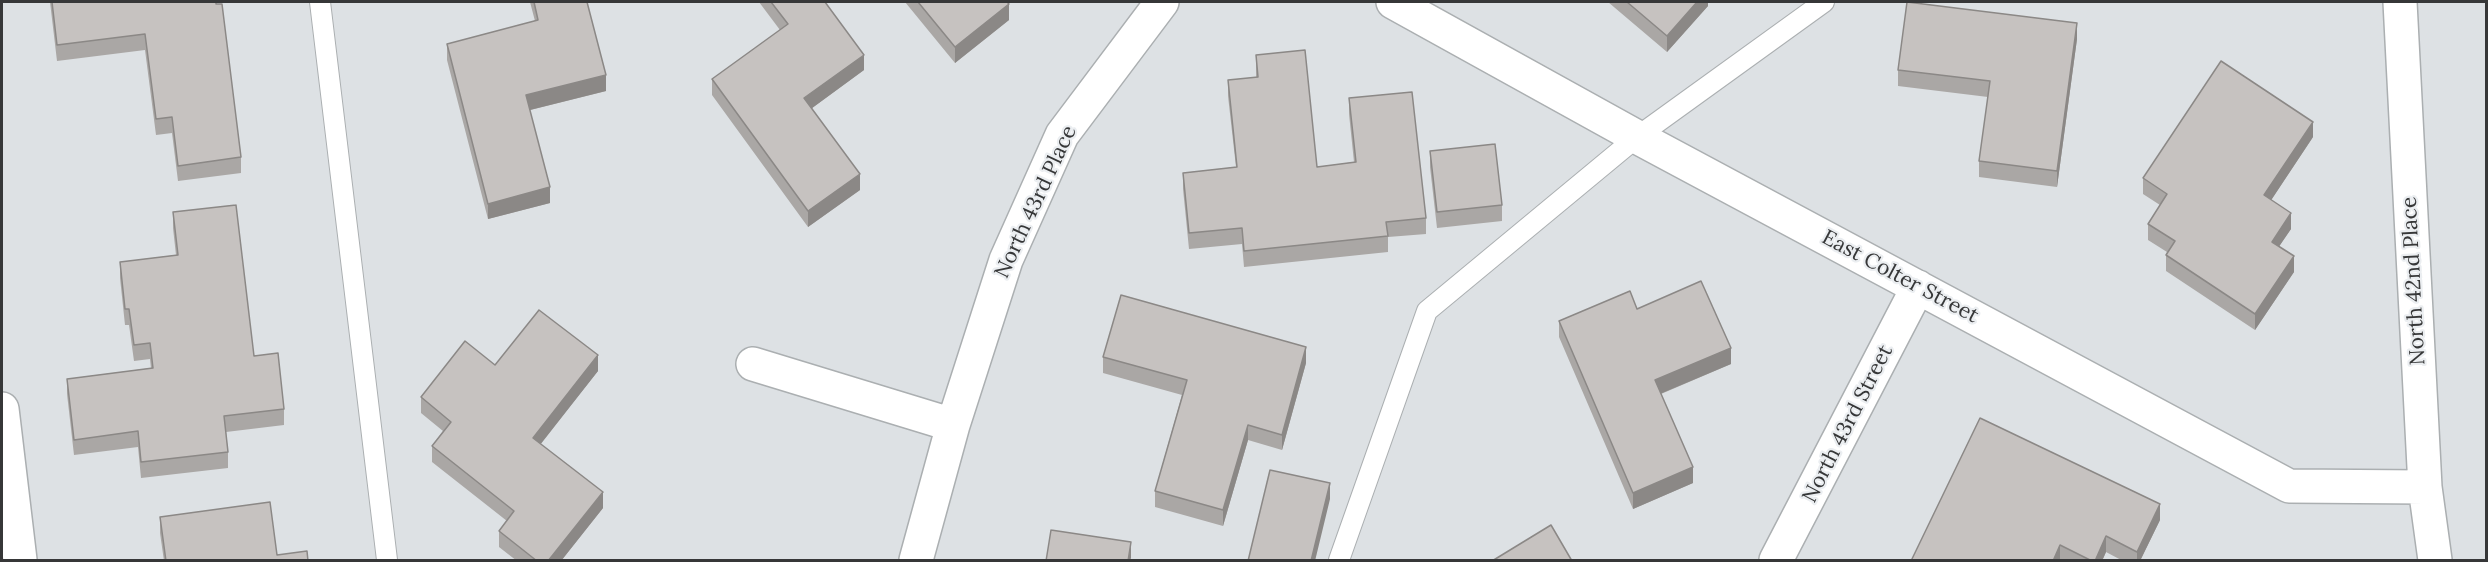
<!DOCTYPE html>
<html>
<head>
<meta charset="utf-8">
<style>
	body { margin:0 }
	#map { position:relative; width:2488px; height:562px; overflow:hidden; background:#dde1e4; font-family:Lora,serif }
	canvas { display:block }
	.frame { position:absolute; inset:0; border:3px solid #363738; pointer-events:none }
</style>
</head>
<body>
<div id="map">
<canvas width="2488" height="562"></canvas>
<div class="frame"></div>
</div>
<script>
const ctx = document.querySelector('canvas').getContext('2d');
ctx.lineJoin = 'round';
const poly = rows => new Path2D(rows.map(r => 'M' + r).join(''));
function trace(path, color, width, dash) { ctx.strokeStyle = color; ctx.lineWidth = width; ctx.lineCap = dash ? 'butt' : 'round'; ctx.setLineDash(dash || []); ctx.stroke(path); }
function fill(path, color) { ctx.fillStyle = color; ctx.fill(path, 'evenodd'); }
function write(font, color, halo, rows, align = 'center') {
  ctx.font = font + ' Lora,serif'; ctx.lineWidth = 4.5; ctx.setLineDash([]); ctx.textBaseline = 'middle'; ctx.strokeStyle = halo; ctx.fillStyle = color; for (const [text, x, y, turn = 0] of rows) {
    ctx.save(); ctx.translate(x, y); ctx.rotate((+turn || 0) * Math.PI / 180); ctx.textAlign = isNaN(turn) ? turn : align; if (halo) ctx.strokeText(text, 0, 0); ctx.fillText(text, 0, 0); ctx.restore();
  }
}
const lane = poly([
	[320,2,387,560],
	[1339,560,1427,311,1637,137,1824,2]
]);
const street = poly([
	[1393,2,1637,137,2289,486,2425,487],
	[2400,2,2425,487,2435,560],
	[753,364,953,425],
	[2,409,20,560],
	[916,560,953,425,1006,260,1062,135,1162,2],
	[1776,560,1918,287]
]);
trace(lane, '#abafb1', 22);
trace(street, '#abafb1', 36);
trace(lane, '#fff', 20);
trace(street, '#fff', 33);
fill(poly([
	[50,2,216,2,241,157,241,173,178,181,172,133,156,135,145,50,57,61],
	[530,2,587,2,606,91,530,110,550,203,488,219,447,60,447,44,535,21],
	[759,2,825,2,864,70,812,108,860,190,808,227,712,95,712,79,780,30],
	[905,2,1007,2,1009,20,955,63],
	[1608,2,1708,2,1708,6,1667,52],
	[2077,39,2057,187,1979,177,1979,161,1988,97,1898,86,1898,70],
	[1256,55,1317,167,1354,162,1349,114,1349,98,1426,218,1426,234,1388,237,1388,252,1244,267,1242,244,1189,249,1183,189,1183,173,1236,167,1228,96,1228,80,1256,78],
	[2313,137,2271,200,2291,229,2279,246,2294,272,2255,330,2166,271,2166,255,2167,252,2148,240,2148,224,2160,205,2143,194,2143,178],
	[1430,151,1502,205,1502,221,1437,228,1430,167],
	[173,212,284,409,284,425,226,432,228,452,228,468,141,478,138,447,74,455,67,394,67,379,151,368,150,359,134,361,129,325,125,325,120,278,120,262,176,255,173,228],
	[1637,309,1731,364,1661,394,1693,483,1633,509,1559,337,1559,321],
	[1103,357,1306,363,1282,450,1248,440,1223,526,1155,507,1155,491,1182,395,1103,373],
	[495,365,598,371,540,444,603,508,561,561,517,561,499,547,499,531,507,521,432,462,432,446,443,431,421,413,421,397],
	[160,517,277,555,308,561,164,561,160,533],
	[2160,520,2140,561,2123,561,2106,552,2102,561,1911,561]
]), '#aaa7a5');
fill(poly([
	[1697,2,1708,2,1708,6,1667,52,1667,36],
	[1009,4,1009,20,955,63,955,47],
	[2077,23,2077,39,2057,187,2057,171],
	[864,55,864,70,804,114,804,98],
	[606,75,606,91,526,111,526,95],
	[2313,122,2313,137,2264,211,2264,195],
	[860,174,860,190,808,227,808,211],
	[550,187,550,203,488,219,488,204],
	[2291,213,2291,229,2272,257,2272,242],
	[2294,256,2294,272,2255,330,2255,314],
	[1306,347,1306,363,1282,450,1282,435],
	[1731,348,1731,364,1655,396,1655,380],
	[598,355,598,371,533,454,533,438],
	[1248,425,1248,440,1223,526,1223,510],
	[1693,467,1693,483,1633,509,1633,493],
	[1330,483,1330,499,1315,561,1311,561],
	[603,492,603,508,561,561,548,561],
	[2160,504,2160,520,2140,561,2137,561,2137,552],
	[2106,536,2106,552,2102,561,2095,561],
	[1131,542,1131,558,1130,561,1128,561],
	[2060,545,2060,561,2053,561]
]), '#8b8886');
const building = poly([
	[52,2,216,2,216,4,222,4,241,157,178,166,172,117,156,119,145,34,57,45,52,2],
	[534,2,587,2,606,75,526,95,550,187,488,204,447,44,538,20,534,2],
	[771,2,825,2,864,55,804,98,860,174,808,211,712,79,788,24,771,2],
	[918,2,1007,2,1009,4,955,47,918,2],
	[1627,2,1697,2,1667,36,1627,2],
	[1907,2,2077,23,2057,171,1979,161,1990,81,1898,70,1907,2],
	[1305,50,1317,167,1356,162,1349,98,1412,92,1426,218,1386,222,1388,236,1244,251,1242,228,1189,233,1183,173,1237,167,1228,80,1258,77,1256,55,1305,50],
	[2221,61,2313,122,2264,195,2291,213,2272,242,2294,256,2255,314,2166,255,2175,241,2148,224,2167,194,2143,178,2221,61],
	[1495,144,1502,205,1437,212,1430,151,1495,144],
	[236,205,254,356,278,353,284,409,224,416,228,452,141,462,138,431,74,440,67,379,153,368,150,343,134,345,129,309,125,309,120,262,178,255,173,212,236,205],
	[1701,281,1731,348,1655,380,1693,467,1633,493,1559,321,1630,291,1637,309,1701,281],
	[1121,295,1306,347,1282,435,1248,425,1223,510,1155,491,1187,380,1103,357,1121,295],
	[539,310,598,355,533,438,603,492,548,561,537,561,499,531,514,511,432,446,451,422,421,397,465,341,495,365,539,310],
	[1980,418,2160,504,2137,552,2106,536,2095,561,2092,561,2060,545,2053,561,1911,561,1980,418],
	[1270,470,1330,483,1311,561,1248,561,1270,470],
	[270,502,277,555,307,551,308,561,166,561,160,517,270,502],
	[1551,525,1572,561,1492,561,1551,525],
	[1051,530,1131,542,1128,561,1046,561,1051,530]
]);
fill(building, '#c6c2c0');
trace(building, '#8b8886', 1.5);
write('21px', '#363738', '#ebeef1', [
	["North 43rd Place",1036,202,-65],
	["East Colter Street",1900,277,28],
	["North 42nd Place",2414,281,-93],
	["North 43rd Street",1848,424,-63]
]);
</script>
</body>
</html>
